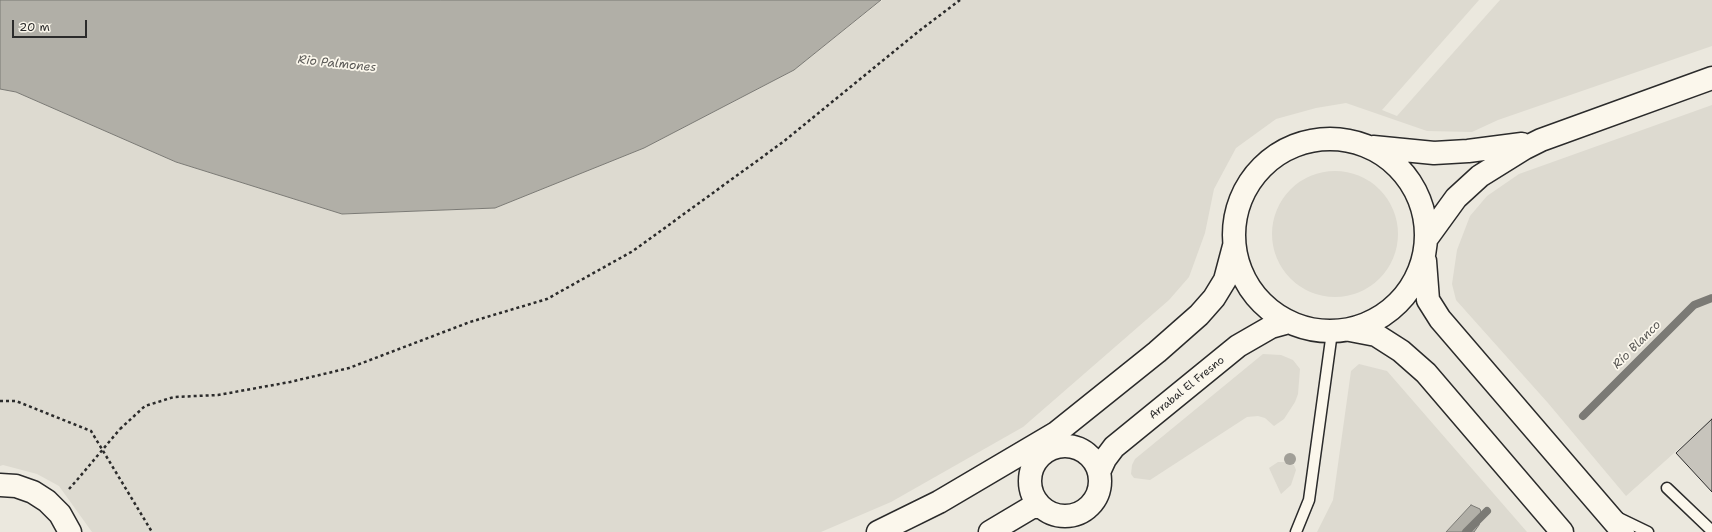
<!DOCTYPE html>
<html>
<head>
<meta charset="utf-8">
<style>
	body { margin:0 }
	#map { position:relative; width:1712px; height:532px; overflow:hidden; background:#fbf7ec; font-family:"Shantell Sans",sans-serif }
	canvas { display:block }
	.scale { position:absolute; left:12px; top:20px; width:75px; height:18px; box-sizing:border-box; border:2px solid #2b2b2b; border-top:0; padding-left:5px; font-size:12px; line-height:14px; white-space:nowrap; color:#2b2b2b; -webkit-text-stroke:3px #fbf7ec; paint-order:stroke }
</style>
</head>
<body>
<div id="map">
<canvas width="1712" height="532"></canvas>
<div class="scale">20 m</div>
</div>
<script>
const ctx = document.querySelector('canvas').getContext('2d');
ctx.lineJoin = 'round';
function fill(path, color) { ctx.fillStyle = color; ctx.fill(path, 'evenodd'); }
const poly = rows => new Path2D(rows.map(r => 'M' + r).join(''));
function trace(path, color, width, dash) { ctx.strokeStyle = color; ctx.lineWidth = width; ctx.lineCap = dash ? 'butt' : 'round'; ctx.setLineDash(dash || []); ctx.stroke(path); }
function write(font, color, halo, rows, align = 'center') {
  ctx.font = font + ' "Shantell Sans",sans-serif'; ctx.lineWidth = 3.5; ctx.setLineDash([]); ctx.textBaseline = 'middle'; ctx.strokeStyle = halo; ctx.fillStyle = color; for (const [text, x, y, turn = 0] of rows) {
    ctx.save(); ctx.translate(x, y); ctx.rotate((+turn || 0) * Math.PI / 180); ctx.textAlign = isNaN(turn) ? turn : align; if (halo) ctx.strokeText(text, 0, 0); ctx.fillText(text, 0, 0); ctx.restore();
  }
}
fill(poly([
	[1432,0,1712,0,1712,532,657,532,1179,161],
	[0,417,211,532,0,532]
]), '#ebe8de');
fill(poly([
	[882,0,1479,0,1382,110,1397,116,1500,0,1712,0,1712,46,1498,120,1472,132,1427,131,1346,103,1316,108,1276,119,1236,148,1214,189,1205,233,1189,277,1169,300,1023,427,891,502,821,532,92,532,59,486,37,474,3,465,0,466,0,89,16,92,176,162,342,214,495,208,644,148,794,70],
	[1712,105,1712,419,1626,496,1548,403,1456,300,1452,284,1457,250,1470,216,1487,196,1519,174],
	'1272 234a63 63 0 1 1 126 0a63 63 0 1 1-126 0Z',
	[1263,354,1281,355,1293,360,1300,369,1298,394,1295,402,1284,419,1274,426,1265,418,1258,416,1247,417,1150,480,1134,478,1131,474,1132,465,1135,459],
	[1359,364,1387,371,1527,532,1474,532,1479,525,1471,505,1446,532,1317,532,1333,500,1351,371],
	[1278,462,1288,462,1294,465,1296,470,1291,485,1281,494,1269,468]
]), '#dddad0');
const water = poly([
	[0,0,881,0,794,70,644,148,495,208,342,214,176,162,16,92,0,89,0,0],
	[1471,505,1480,509,1482,516,1479,525,1474,532,1446,532,1471,505]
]);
fill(water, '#b1afa7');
trace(water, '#7b7a75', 1);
trace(poly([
	[1583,416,1694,305,1712,298],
	[1466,532,1487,511]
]), '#7b7a75', 8);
const building = poly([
	[1712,419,1712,492,1676,453,1712,419]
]);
fill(building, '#c7c4bc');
trace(building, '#2b2b2b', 1);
const lane = poly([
	[1667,488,1712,531],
	[1619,518,1648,532],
	[1296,532,1309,500,1332,332]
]);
const secondary = poly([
	'1234 235a96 96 0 1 1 192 0a96 96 0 1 1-192 0Z',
	[1373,147,1434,153,1468,151,1522,144],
	[1427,238,1456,198,1480,176,1525,148,1541,140,1712,78],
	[1425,261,1428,300,1440,319,1623,532],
	[1350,330,1376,335,1401,351,1426,373,1562,532],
	'1030 481a35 35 0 1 1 70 0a35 35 0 1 1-70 0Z',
	[1099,472,1105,459,1114,447,1238,346,1271,327,1289,322],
	[0,485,16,486,33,492,47,501,60,514,70,532],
	[878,532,939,502,1056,433,1157,352,1199,315,1214,298,1225,280,1234,246],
	[990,532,1032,507,1041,507]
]);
trace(lane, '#2b2b2b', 13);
trace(secondary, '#2b2b2b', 25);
trace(poly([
	[0,401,16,401,91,431,152,532],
	[120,429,145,406,174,397,218,395,290,382,349,368,470,322,547,299,633,251,783,142,919,31,960,0],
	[69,489,77,480]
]), '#2b2b2b', 2.5, [3, 3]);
trace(lane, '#fbf7ec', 10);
trace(secondary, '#fbf7ec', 22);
trace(poly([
	[77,480,120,429]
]), '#2b2b2b', 2.5, [3, 3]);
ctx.fillStyle = '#a19f98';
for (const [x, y] of [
	[1290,459]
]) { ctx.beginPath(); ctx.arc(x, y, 6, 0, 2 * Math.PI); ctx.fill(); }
write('11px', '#2b2b2b', '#fbf7ec', [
	["Arrabal El Fresno",1187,388,-39]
]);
write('italic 12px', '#5a5956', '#fbf7ec', [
	["Rio Palmones",337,64,6],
	["Río Blanco",1637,345,-45]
]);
</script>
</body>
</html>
